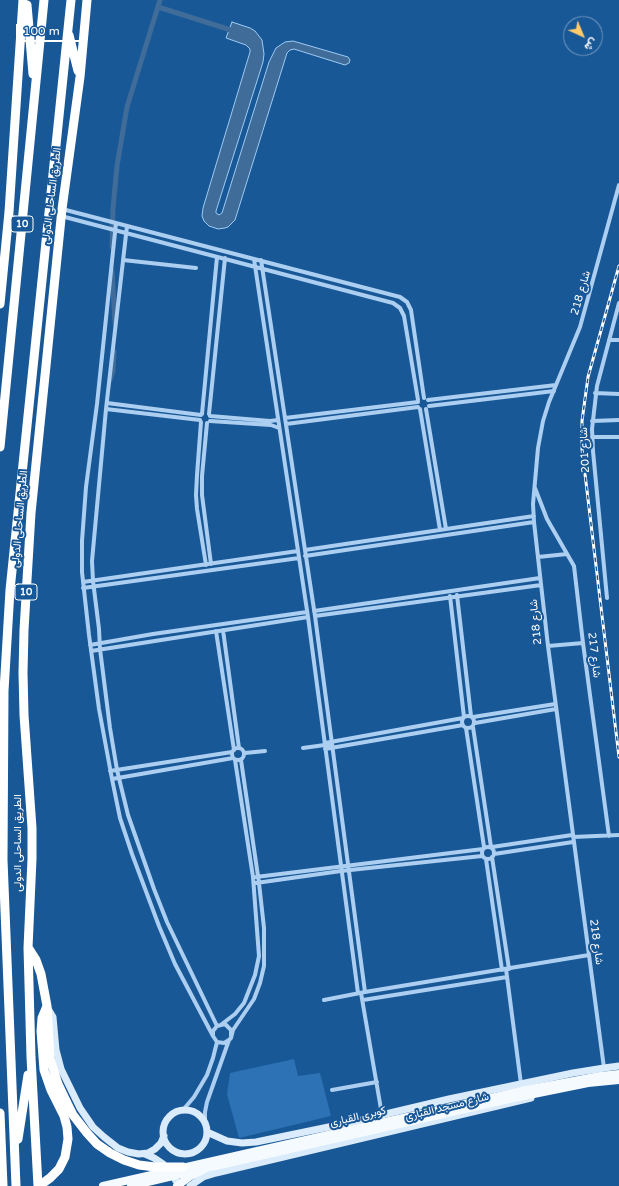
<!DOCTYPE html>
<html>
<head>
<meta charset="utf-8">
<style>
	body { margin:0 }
	#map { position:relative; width:619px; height:1186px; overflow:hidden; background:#195897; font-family:"Varela Round",Vazirmatn,sans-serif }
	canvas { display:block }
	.north { position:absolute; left:563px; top:16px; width:40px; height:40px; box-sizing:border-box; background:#195897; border:1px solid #759bc1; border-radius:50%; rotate:136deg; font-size:11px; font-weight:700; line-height:16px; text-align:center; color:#fff }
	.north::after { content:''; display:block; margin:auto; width:14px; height:18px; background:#ffcb6b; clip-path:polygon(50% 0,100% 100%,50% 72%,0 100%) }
	.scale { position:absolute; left:16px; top:24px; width:70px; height:18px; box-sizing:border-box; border:2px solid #fff; border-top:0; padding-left:5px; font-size:12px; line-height:14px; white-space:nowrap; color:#fff; -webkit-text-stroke:3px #195897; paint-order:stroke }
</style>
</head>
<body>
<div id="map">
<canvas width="619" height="1186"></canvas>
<div class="north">ش</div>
<div class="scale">100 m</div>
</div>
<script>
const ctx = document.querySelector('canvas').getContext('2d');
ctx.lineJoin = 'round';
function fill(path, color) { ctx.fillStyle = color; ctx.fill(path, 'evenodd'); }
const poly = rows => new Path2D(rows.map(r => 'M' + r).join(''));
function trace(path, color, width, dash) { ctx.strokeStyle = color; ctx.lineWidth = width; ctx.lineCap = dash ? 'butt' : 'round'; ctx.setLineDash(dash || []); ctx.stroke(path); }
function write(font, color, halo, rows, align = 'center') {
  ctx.font = font + ' "Varela Round",Vazirmatn,sans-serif'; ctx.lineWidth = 4; ctx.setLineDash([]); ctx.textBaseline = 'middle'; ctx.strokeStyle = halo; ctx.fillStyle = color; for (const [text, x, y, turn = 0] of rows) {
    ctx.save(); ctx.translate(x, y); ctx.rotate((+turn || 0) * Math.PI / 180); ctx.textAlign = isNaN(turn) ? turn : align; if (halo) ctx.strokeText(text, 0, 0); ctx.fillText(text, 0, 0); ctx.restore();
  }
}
fill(poly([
	[294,1059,298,1076,320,1073,331,1116,239,1138,227,1094,230,1073]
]), '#2c72b5');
const water = poly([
	[232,22,250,28,255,31,262,40,264,54,263,62,216,211,216,213,219,215,222,213,269,62,276,48,285,42,293,41,348,57,350,60,349,63,345,65,294,49,290,50,287,53,235,220,228,227,225,228,218,229,209,226,204,221,202,216,203,208,250,52,250,49,246,45,226,38,232,22]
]);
fill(water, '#3f6c99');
trace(water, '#9ecbf3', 1);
trace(poly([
	[158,7,234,31],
	[112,247,113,208,117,166,127,107,160,0],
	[112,271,115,323],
	[110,380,113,371,114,351]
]), '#3f6c99', 5);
trace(poly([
	[62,209,400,297,407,302,411,310,424,398],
	[61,216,393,303,400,308,404,316,418,400],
	[116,223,97,404,86,487,82,541,82,572,89,635,99,709,112,779,120,818,132,854,159,926,175,964,213,1036],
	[127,226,106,409,92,561,93,581,99,629,100,649,110,728,117,770,128,815,154,889,167,922,217,1026],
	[254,259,308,617,358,993],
	[123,260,196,268],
	[261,260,315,616,365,992],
	[609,340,619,340],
	[595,393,619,394],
	[428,400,556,385],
	[107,403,201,415],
	[429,406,554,391],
	[106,409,200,420],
	[420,409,440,530],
	[426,409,446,529],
	[202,414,217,257],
	[209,414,225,258],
	[210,416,270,421,278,420],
	[285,418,418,402],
	[210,421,271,425,279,428],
	[592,421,619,420],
	[201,422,197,475,196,495,197,509,206,565],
	[207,423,202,476,202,495,211,564],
	[286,424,418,407],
	[592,437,619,437],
	[535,488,547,519,574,566,583,643,609,836],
	[305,550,534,516],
	[305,556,534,522],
	[538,557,567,554],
	[83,582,298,551],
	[83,588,299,558],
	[457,595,471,716],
	[450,596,464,717],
	[607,598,593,451,592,429,597,386,619,303],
	[314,611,540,578],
	[315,616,541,585],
	[223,630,239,748],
	[216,631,234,750],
	[90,645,153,634,307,612],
	[548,646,583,643],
	[91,651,308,617],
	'462 722a6 6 0 1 1 12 0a6 6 0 1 1-12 0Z',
	[473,717,555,704],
	[475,723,556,709],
	[473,727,491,847],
	[466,728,484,847],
	[325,743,463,718],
	'232 754a6 6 0 1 1 12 0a6 6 0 1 1-12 0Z',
	[303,748,332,744],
	[325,749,463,725],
	[245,753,265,751],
	[110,771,232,752],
	[112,779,233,758],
	[573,837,619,835],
	'482 853a6 6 0 1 1 12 0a6 6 0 1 1-12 0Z',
	[492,847,572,835],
	[494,854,573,842],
	[492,857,509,969],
	[486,859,502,970],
	[256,877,483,849],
	[256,883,341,871,482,856],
	[506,969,521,1084],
	[361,993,382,1115],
	[324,1000,365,992,589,955],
	[363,1000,507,977],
	[222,1024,235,1014,244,1003,255,975,259,956,253,877,235,760],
	[231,1036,231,1030,225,1024,217,1026,213,1031,213,1036,217,1042,224,1043,229,1040,231,1038,233,1030,254,999,260,983,264,966,264,928,259,883,241,760],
	[604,1068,548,646,534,522,533,504,538,448,543,421,549,402,580,327,619,185],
	[332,1090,377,1082],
	[183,1110,194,1097,207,1075,213,1058,217,1042],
	[205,1123,205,1112,207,1102,229,1040]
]), '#accff1', 4);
trace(poly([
	[47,1007,53,1017,56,1050,61,1069,80,1108,93,1127,104,1137,118,1148,128,1152,139,1154,148,1153,155,1149,161,1143,164,1136],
	'163 1132a22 22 0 1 1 44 0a22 22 0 1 1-44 0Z',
	[207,1132,227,1141,242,1143,256,1142,348,1123,449,1099,573,1073,604,1068,619,1066],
	[145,1154,154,1158,163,1164,171,1172,176,1181],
	[190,1186,203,1177,216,1173,531,1098]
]), '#daebfb', 7);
trace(poly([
	[177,1186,189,1177,207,1168,509,1099,588,1083,619,1080]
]), '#f5faff', 8);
trace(poly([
	[27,5,33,74],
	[69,35,78,71],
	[0,304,9,212,23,0],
	[0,447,44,0],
	[29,949,36,960,41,974,47,1006,50,1058,58,1084,66,1101],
	[0,1113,3,1186],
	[18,1139,28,1075],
	[16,1186,3,860,4,691,10,590,71,0],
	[38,1186,31,1057,28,948,32,859,32,828,24,715,23,673,24,630,31,513,53,297,62,209,80,77,87,0],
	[39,1186,50,1178,59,1169,65,1157,68,1139,67,1127,64,1116,51,1090,44,1070,41,1031,42,1018,47,1006]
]), '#fff', 9);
const rail = poly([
	[619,266,588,377,582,421,582,449,619,757]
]);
trace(rail, '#fff', 3);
trace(rail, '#195897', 1.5, [4.5]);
trace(poly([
	[103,1186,526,1090,600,1076,619,1074],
	[131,1186,207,1168]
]), '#f5faff', 8);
trace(poly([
	[66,1101,73,1115,87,1133,97,1144,110,1153,124,1160,139,1165,155,1167,183,1167]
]), '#fff', 9);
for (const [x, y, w] of [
	[22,224,22],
	[26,592,22]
]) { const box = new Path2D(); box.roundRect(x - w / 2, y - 8, w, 16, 3); ctx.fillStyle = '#195897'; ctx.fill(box); trace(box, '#fff', 1); }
write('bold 10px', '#fff', null, [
	["10",22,224],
	["10",26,592]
]);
write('11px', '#fff', '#195897', [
	["الطريق الساحلى الدولى",52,196,-83],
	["شارع 218",581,293,-74],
	["شارع 201",585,450,-93],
	["الطريق الساحلى الدولى",20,519,-85],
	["شارع 218",536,622,-96],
	["شارع 217",594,655,83],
	["الطريق الساحلى الدولى",18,843,-90],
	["شارع 218",596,942,82],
	["شارع مسجد القبارى",447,1107,-14],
	["كوبرى القبارى",358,1117,-13]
]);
</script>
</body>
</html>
